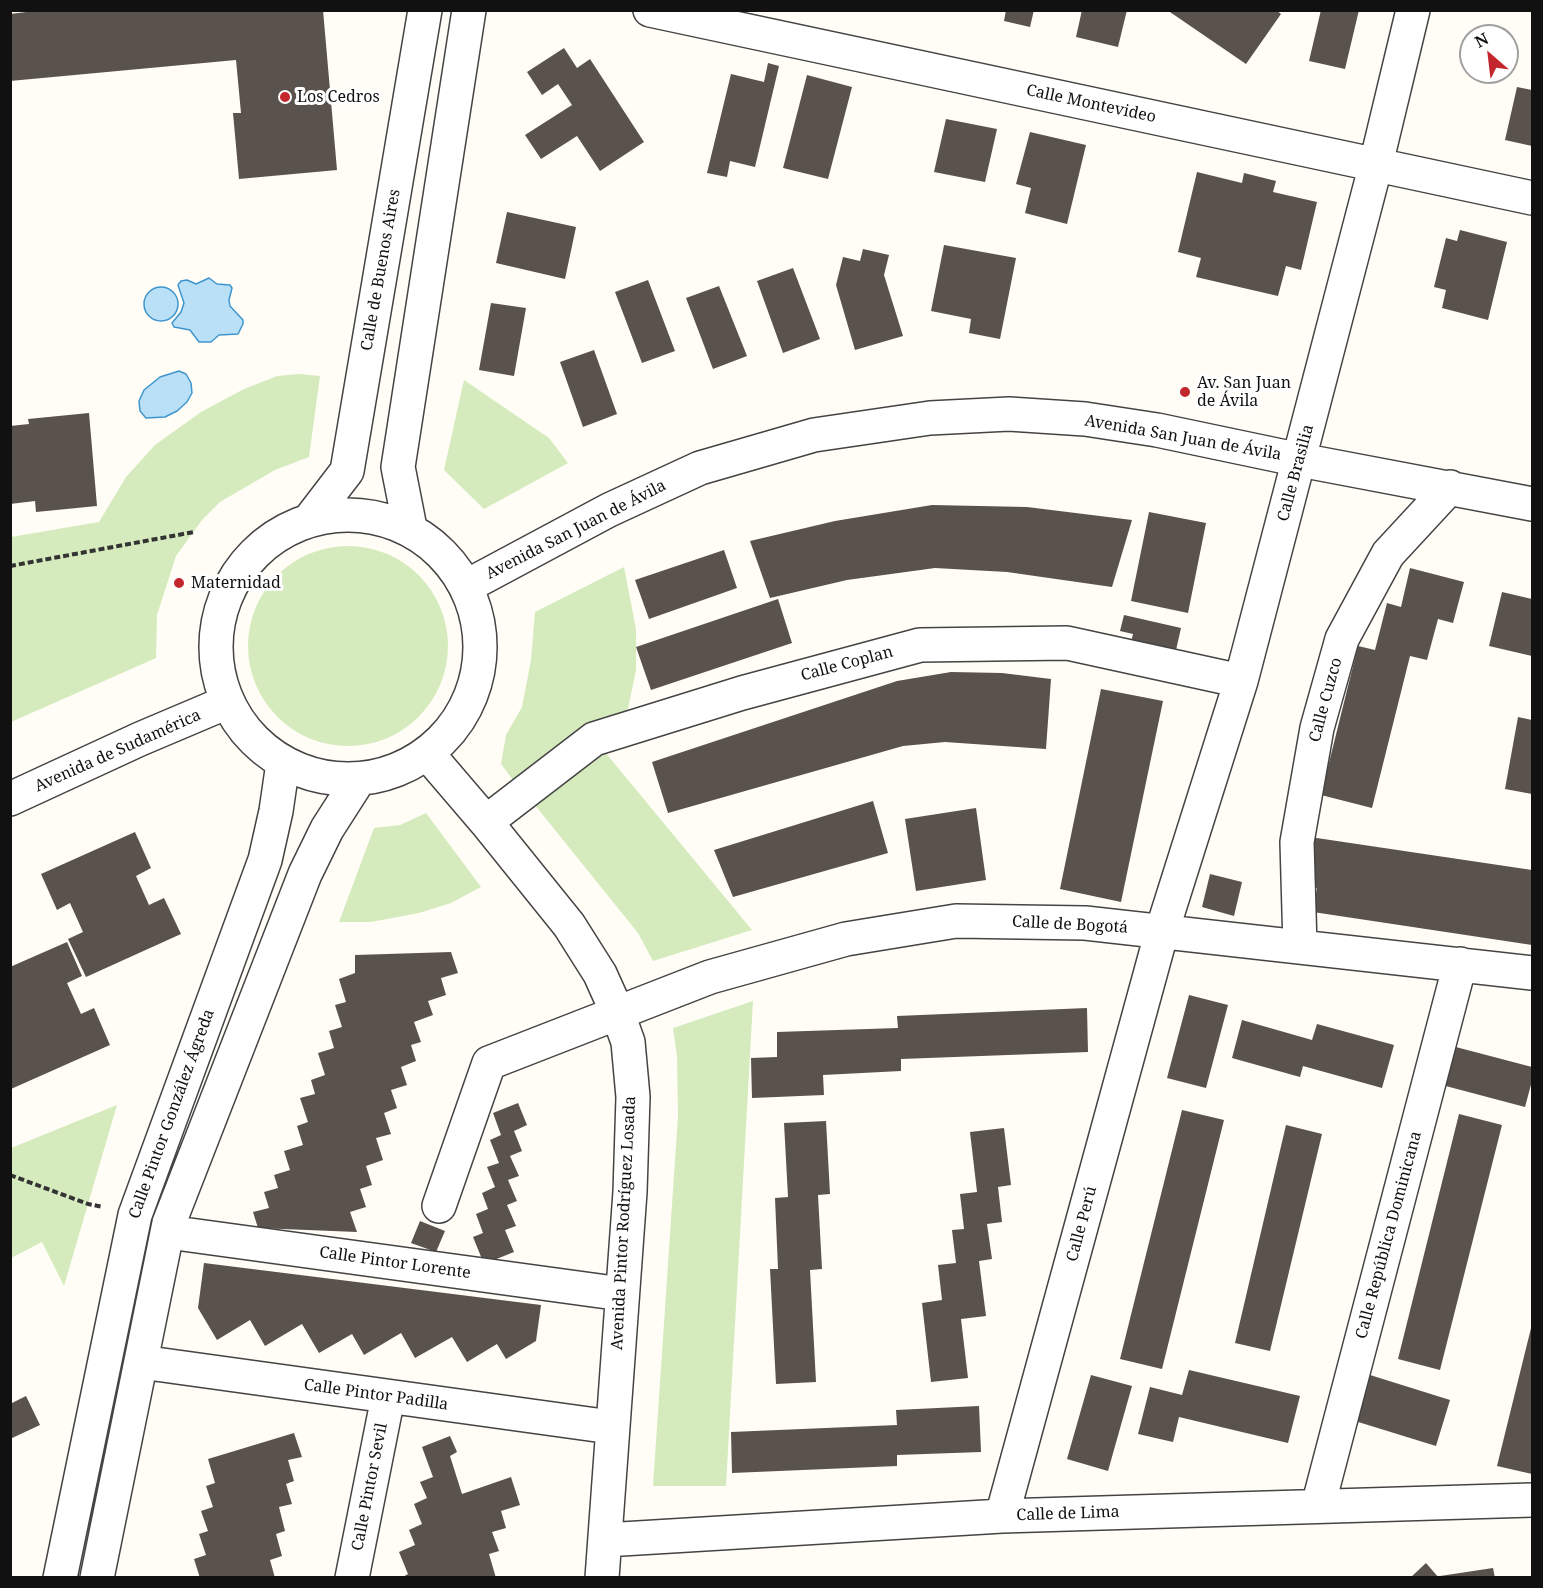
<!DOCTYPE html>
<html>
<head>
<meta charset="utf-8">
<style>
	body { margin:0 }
	#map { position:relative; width:1543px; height:1588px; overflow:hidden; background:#fffdf5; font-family:"Noto Serif",serif }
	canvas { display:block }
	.frame { position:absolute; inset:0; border:12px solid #111; pointer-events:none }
	.north { position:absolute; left:1459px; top:24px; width:60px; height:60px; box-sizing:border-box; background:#fff; border:2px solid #a0a0a0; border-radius:50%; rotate:332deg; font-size:16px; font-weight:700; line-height:24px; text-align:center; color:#111 }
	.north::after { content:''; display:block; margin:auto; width:21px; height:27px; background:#c4262e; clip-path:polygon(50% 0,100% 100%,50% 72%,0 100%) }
</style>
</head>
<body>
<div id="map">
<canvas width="1543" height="1588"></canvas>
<div class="frame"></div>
<div class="north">N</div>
</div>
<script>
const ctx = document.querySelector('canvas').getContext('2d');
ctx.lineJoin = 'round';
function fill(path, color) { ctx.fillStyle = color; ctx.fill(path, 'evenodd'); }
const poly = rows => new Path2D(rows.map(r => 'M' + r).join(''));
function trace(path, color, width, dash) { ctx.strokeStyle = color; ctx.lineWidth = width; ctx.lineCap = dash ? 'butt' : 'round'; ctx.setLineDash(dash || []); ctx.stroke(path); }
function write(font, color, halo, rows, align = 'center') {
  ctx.font = font + ' "Noto Serif",serif'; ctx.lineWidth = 6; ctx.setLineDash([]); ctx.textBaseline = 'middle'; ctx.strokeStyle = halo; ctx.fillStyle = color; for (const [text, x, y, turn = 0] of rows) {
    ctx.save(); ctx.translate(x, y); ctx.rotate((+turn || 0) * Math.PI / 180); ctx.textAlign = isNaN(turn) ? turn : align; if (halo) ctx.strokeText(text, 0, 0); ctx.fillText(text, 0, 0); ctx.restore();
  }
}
fill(poly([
	[299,374,320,376,309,457,275,470,220,502,202,520,176,556,157,615,156,658,11,722,11,537,99,522,126,477,155,445,201,412,244,389,277,376],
	[464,380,549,438,568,463,484,509,444,470],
	'248 646a100 100 0 1 1 200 0a100 100 0 1 1-200 0Z',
	[624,567,636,629,636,670,625,723,519,788,501,764,506,735,522,707,531,660,535,612],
	[600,746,752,930,653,961,638,933,530,799],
	[426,813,481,887,451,903,419,913,371,922,339,922,374,828,400,825],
	[753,1001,726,1486,653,1486,678,1116,677,1056,673,1028],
	[117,1105,88,1204,64,1286,42,1242,11,1258,11,1148]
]), '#d5ebbd');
const water = poly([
	[209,278,217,284,230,285,232,288,229,300,230,306,243,320,243,324,238,334,219,335,211,342,199,342,190,330,174,327,172,323,181,312,184,303,178,285,181,281,187,280,196,284,209,278],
	'144 304a17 17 0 1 1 34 0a17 17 0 1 1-34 0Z',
	[179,371,186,374,191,383,192,393,187,402,177,411,165,417,146,418,140,411,139,401,144,390,160,377,179,371]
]);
fill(water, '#b9e0f7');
trace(water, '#3f96cf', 1.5);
fill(poly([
	[43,10,323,10,337,170,239,179,233,113,241,113,236,60,10,81,10,14],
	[1006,10,1034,10,1030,27,1004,21],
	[1082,10,1127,10,1118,47,1076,37],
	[1167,10,1276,10,1281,14,1246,64],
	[1321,10,1359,10,1345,69,1309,61],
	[564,48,577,68,590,59,644,142,600,171,577,136,541,159,525,135,572,105,558,84,542,95,527,72],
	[768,63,779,66,755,167,730,161,727,177,707,173,731,74,764,82],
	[807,75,852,87,828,179,783,168],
	[1517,87,1532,90,1532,146,1505,140],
	[946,119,997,129,985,182,934,172],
	[1030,132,1086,145,1067,224,1025,213,1031,188,1016,184],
	[1197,172,1242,183,1244,173,1276,181,1273,192,1317,202,1301,270,1286,266,1278,296,1196,277,1201,258,1178,252],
	[507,212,576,227,565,279,496,263],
	[1460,230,1507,242,1488,320,1442,308,1446,290,1434,287,1446,238,1457,241],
	[944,245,1016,258,1000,339,969,333,971,319,931,311],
	[863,249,889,255,884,275,903,336,855,350,836,285,843,257,860,261],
	[793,268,820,339,783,353,757,281],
	[648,280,675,351,642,363,615,292],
	[719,286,747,356,713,369,686,298],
	[491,303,526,308,514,376,479,370],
	[594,350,617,414,583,427,560,362],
	[89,413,97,506,36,512,35,501,10,504,10,426,29,424,28,419],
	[932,505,1027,507,1132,520,1112,587,1007,572,935,568,847,580,770,598,750,541,835,521],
	[1149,512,1206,523,1188,613,1131,601],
	[724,550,737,588,649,619,635,580],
	[1410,568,1464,582,1453,623,1438,619,1427,660,1410,656,1372,808,1321,795,1358,646,1375,650,1387,603,1401,607],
	[1502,592,1532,599,1532,656,1489,646],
	[778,599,792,643,651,690,636,647],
	[1124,615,1181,628,1174,659,1129,650,1133,634,1120,631],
	[951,672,1002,673,1051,679,1046,749,945,742,903,746,668,813,652,762,897,681],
	[1101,689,1163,701,1121,902,1060,889],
	[1518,717,1532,720,1532,794,1505,789],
	[873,801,888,853,733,897,714,850],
	[976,808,986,880,916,891,905,819],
	[135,832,151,868,136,876,149,905,164,898,181,934,86,977,68,939,83,932,70,903,57,910,41,874],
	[1310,837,1532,870,1532,945,1313,912,1317,888,1302,885],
	[1210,874,1242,882,1234,916,1202,907],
	[67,942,82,976,67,983,81,1014,94,1008,110,1045,11,1089,10,1045,12,1044,10,1040,10,967],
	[451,952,458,973,441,978,446,995,428,1001,433,1015,414,1022,421,1042,411,1045,416,1061,401,1067,407,1085,391,1090,397,1108,384,1113,391,1134,376,1138,383,1160,366,1166,372,1185,360,1189,366,1207,350,1212,357,1232,258,1228,253,1212,269,1208,264,1192,278,1188,274,1175,290,1170,284,1151,303,1145,297,1126,308,1122,300,1098,315,1094,311,1080,325,1075,318,1053,334,1048,329,1031,342,1027,335,1005,346,1002,339,979,355,973,355,955],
	[1189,995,1228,1005,1206,1088,1167,1078],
	[1087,1008,1088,1052,901,1059,901,1071,823,1075,824,1095,752,1098,751,1058,777,1057,777,1032,898,1028,897,1016],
	[1242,1020,1312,1040,1317,1024,1394,1045,1382,1088,1303,1066,1300,1077,1232,1058],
	[1452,1046,1532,1067,1532,1081,1525,1107,1442,1085],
	[518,1103,527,1125,514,1131,522,1151,510,1156,519,1176,508,1180,517,1201,507,1205,516,1226,505,1230,514,1252,484,1264,473,1237,483,1233,476,1214,488,1209,482,1193,495,1187,487,1167,499,1163,490,1140,501,1135,493,1113],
	[1182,1110,1224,1120,1162,1369,1120,1359],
	[1459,1114,1502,1125,1440,1370,1398,1359],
	[826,1121,830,1194,818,1195,822,1269,810,1270,816,1382,776,1384,770,1269,778,1269,775,1198,788,1197,784,1123],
	[1286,1125,1322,1134,1270,1351,1235,1343],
	[1004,1128,1011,1185,998,1187,1002,1222,987,1224,992,1259,979,1261,986,1316,961,1319,968,1378,931,1382,922,1303,942,1300,938,1265,956,1263,952,1230,964,1229,960,1194,977,1192,970,1132],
	[420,1221,445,1231,436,1252,411,1243],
	[204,1263,541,1305,536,1341,506,1359,497,1344,467,1362,452,1337,415,1358,401,1333,364,1355,352,1334,319,1353,302,1324,265,1346,250,1320,217,1340,198,1308],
	[1532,1324,1532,1474,1497,1466],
	[1189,1370,1300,1396,1288,1443,1179,1417,1173,1442,1138,1434,1150,1387,1182,1395],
	[1091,1375,1132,1386,1108,1471,1067,1459],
	[1370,1375,1450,1400,1436,1446,1355,1421],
	[26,1396,40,1425,10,1439,10,1404],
	[979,1406,981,1452,897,1455,897,1466,732,1473,731,1432,897,1425,896,1410],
	[294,1433,302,1457,288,1460,294,1481,286,1484,292,1504,279,1507,285,1531,276,1534,282,1556,270,1560,275,1578,200,1578,194,1559,206,1555,199,1534,208,1531,201,1511,213,1507,206,1486,215,1483,208,1459],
	[450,1436,457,1452,450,1456,462,1494,511,1477,520,1505,501,1511,506,1528,492,1532,499,1551,489,1554,496,1578,401,1578,408,1574,399,1552,415,1545,409,1530,422,1524,414,1504,427,1498,420,1482,433,1477,422,1447],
	[1426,1563,1439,1578,1410,1578],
	[1493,1568,1495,1578,1440,1578,1440,1576]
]), '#5a524d');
const minor = poly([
	[650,10,1532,198],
	'216 647a132 132 0 1 1 264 0a132 132 0 1 1-264 0Z',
	[311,518,347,471,425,10],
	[410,528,398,467,469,10],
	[467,586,609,510,700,468,814,435,930,418,1009,414,1085,419,1157,430,1300,460,1532,504],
	[427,753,486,822,569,925,600,974,618,1014,628,1042,633,1097,630,1192,602,1578],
	[10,799,140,739,225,703],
	[486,822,594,739,742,693,920,645,1067,643,1241,681],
	[1300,947,1297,842,1317,728,1342,639,1388,554,1450,487],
	[439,1206,489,1063,710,977,846,939,956,921,1085,923,1532,973],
	[168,1232,622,1294],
	[141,1362,611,1427],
	[1318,1506,1460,964],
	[1002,1516,1162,931,1241,681,1376,164,1413,10],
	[605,1540,1002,1516,1532,1500],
	[60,1578,135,1215,265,860,276,811,283,763],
	[97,1578,169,1223,305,874,327,829,359,779],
	[352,1578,388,1397]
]);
trace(minor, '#444', 36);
trace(poly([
	[10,566,194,532],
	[10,1175,88,1204,103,1207]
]), '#333', 4, [6, 3]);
trace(minor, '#fff', 33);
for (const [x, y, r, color] of [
	[285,97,6,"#c4262e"],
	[1185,392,6,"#c4262e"],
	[179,583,6,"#c4262e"]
]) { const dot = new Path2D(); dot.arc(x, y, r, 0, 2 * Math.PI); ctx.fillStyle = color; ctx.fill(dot); trace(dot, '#fff', 2); }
write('16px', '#111', '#fff', [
	["Los Cedros",297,97],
	["Av. San Juan",1197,383],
	["de Ávila",1197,401],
	["Maternidad",191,583]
], 'left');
write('16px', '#111', '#fff', [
	["Calle Montevideo",1091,104,12],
	["Calle de Buenos Aires",381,270,-80],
	["Avenida San Juan de Ávila",1183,438,10],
	["Calle Brasilia",1296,473,-75],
	["Avenida San Juan de Ávila",576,530,-27],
	["Calle Coplan",847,664,-15],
	["Calle Cuzco",1326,700,-75],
	["Avenida de Sudamérica",118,751,-24],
	["Calle de Bogotá",1070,925,3],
	["Calle Pintor González Ágreda",172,1114,-70],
	["Avenida Pintor Rodríguez Losada",624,1223,-87],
	["Calle Perú",1082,1224,-75],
	["Calle República Dominicana",1389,1235,-75],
	["Calle Pintor Lorente",395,1263,8],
	["Calle Pintor Padilla",376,1395,8],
	["Calle Pintor Sevil",370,1487,-79],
	["Calle de Lima",1068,1514,-2]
]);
</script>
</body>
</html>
